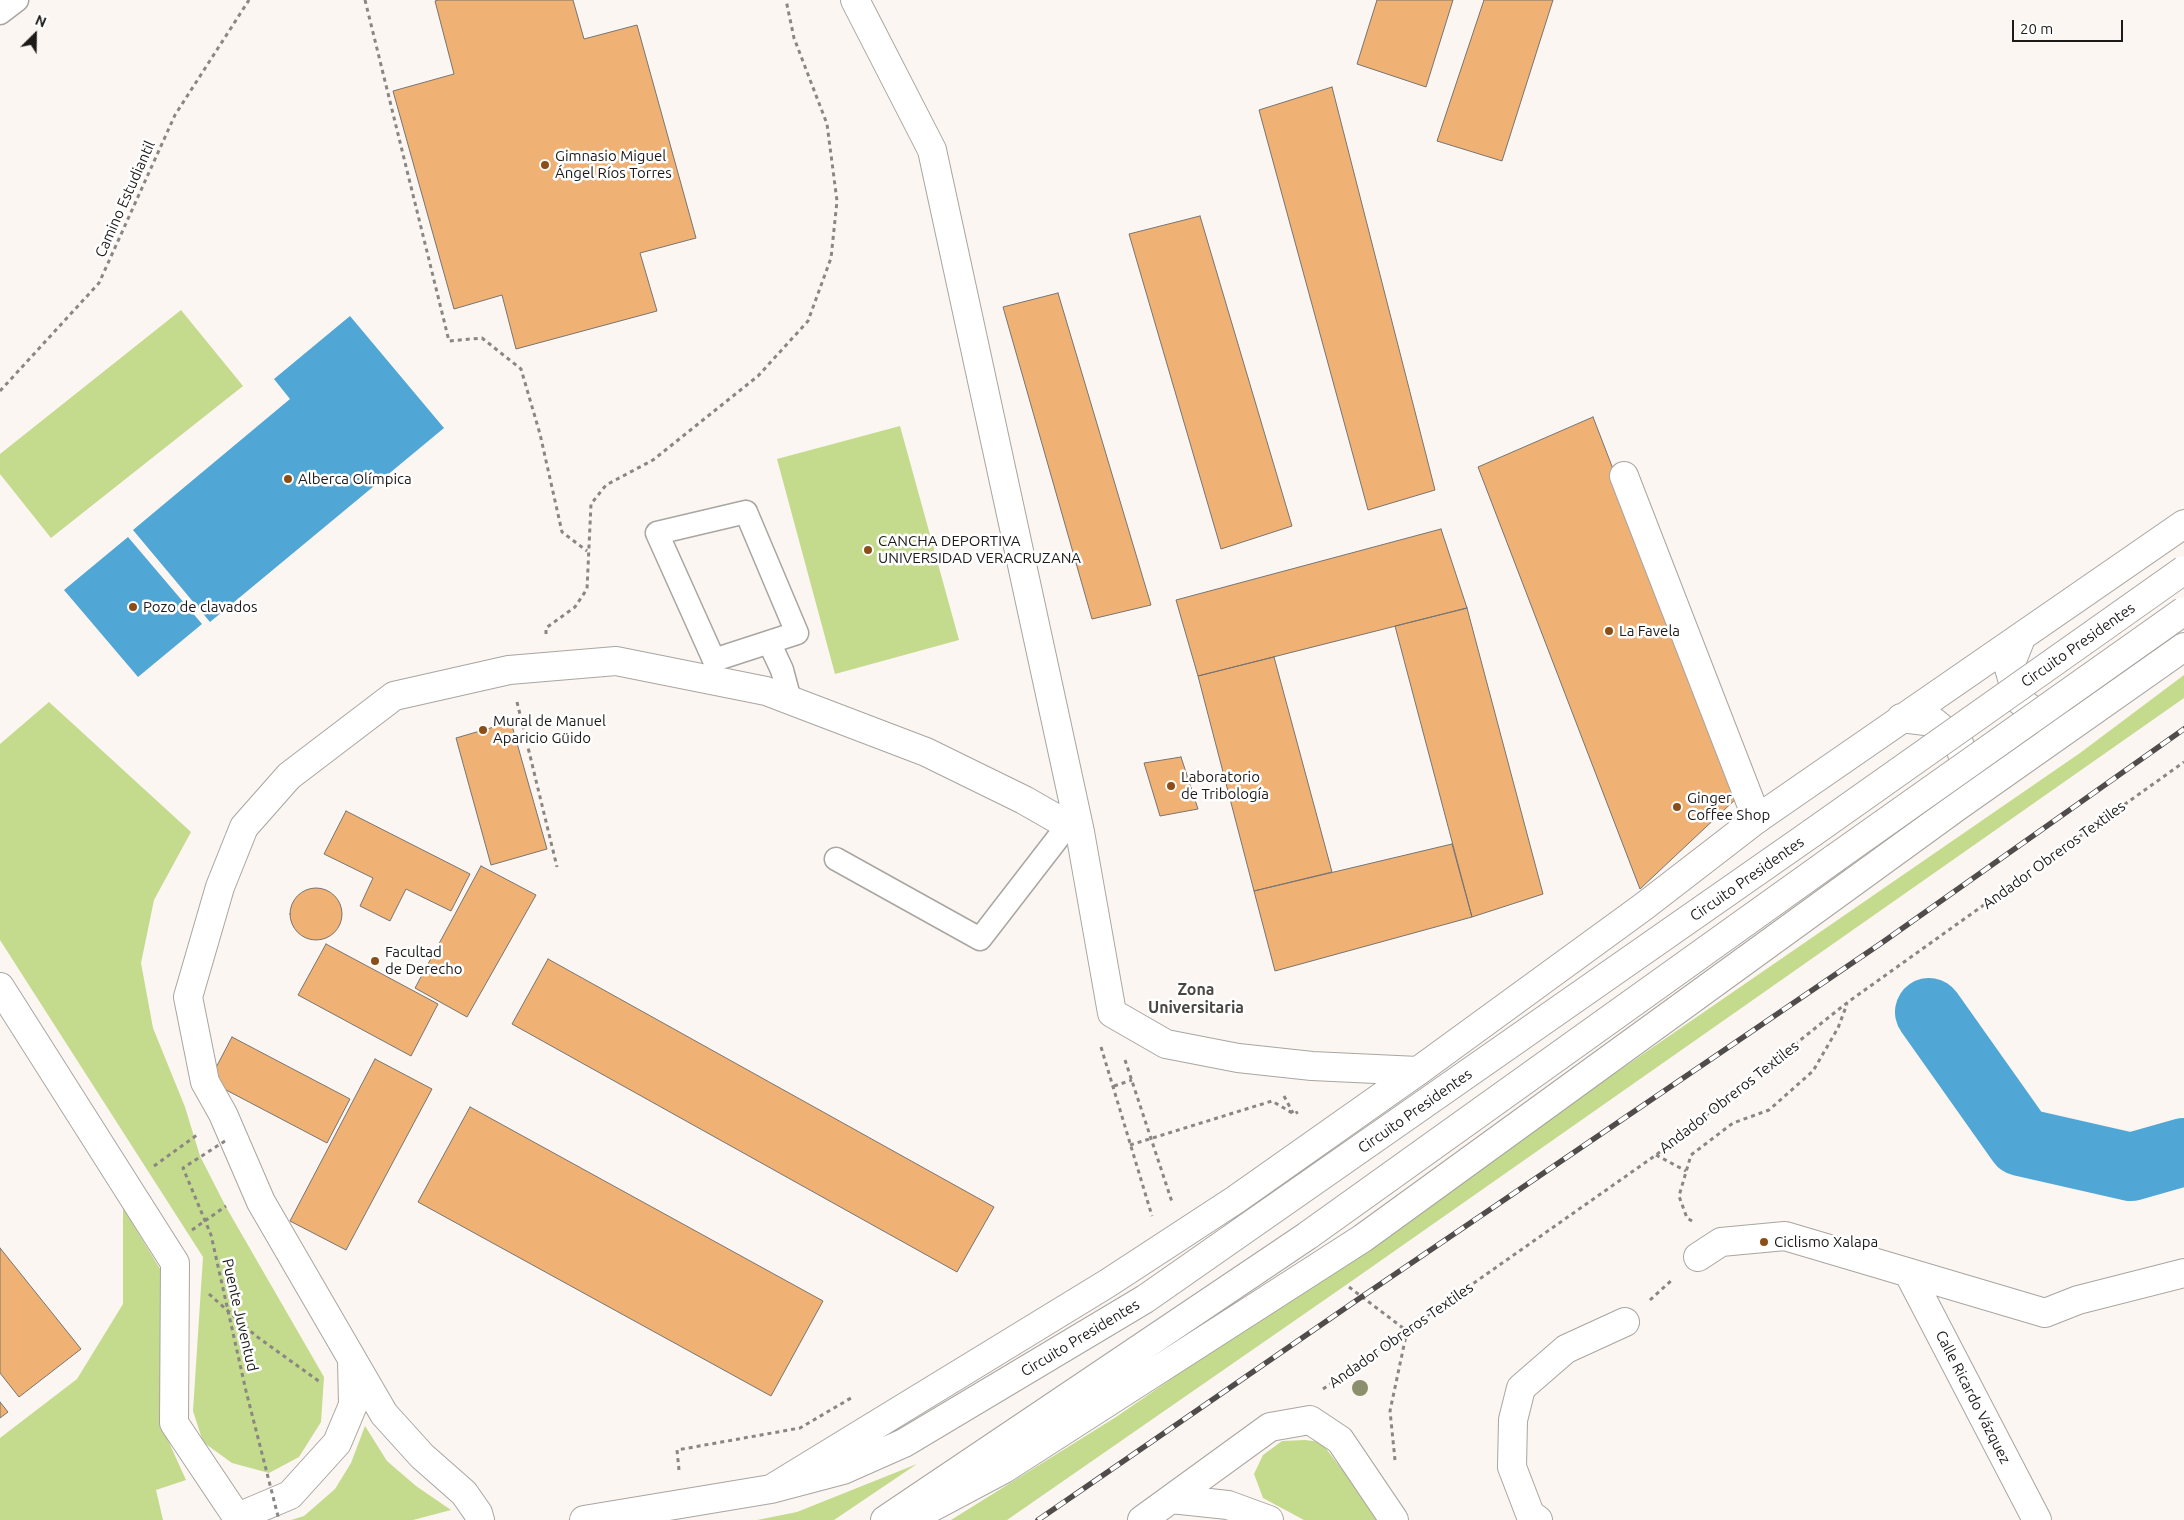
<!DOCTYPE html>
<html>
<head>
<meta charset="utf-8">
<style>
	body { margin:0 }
	#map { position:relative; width:2184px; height:1520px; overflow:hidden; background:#fbf6f2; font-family:Ubuntu,sans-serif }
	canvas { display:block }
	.north { position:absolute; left:10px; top:10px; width:50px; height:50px; -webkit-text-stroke:4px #fff; paint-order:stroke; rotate:23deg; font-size:14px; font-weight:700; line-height:20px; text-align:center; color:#1d1b1a }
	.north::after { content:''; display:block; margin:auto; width:18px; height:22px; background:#1d1b1a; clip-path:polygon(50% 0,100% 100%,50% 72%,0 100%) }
	.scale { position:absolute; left:2012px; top:20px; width:111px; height:22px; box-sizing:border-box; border:2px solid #1d1b1a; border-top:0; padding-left:6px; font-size:15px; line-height:18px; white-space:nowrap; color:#1d1b1a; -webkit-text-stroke:4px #fff; paint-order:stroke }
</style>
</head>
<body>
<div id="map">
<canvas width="2184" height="1520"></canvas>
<div class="north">N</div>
<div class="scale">20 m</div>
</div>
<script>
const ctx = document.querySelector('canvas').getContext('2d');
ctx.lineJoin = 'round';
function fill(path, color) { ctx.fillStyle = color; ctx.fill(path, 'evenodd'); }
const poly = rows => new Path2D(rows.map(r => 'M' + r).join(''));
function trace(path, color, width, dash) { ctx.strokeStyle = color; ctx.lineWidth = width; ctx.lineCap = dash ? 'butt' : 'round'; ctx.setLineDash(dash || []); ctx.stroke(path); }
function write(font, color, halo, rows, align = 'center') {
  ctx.font = font + ' Ubuntu,sans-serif'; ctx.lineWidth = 5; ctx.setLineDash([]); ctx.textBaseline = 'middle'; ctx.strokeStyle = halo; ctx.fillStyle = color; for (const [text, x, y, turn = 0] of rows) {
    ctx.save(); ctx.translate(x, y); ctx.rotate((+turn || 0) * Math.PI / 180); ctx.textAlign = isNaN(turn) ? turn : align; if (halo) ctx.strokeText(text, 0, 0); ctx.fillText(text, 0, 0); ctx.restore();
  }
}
fill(poly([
	[181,310,243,386,51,538,0,474,0,454],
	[900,426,959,640,835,674,777,459],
	[2184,675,2184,698,1346,1285,1007,1520,951,1520,1116,1417,2080,753],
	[49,702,191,832,154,900,141,963,153,1028,185,1107,200,1156,226,1207,324,1377,321,1422,299,1457,269,1473,232,1463,203,1442,193,1411,203,1257,0,940,0,744],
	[123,1208,162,1272,162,1427,186,1480,156,1490,163,1520,0,1520,0,1438,77,1379,123,1304],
	[365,1426,387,1461,416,1486,451,1510,413,1520,291,1520,304,1516,335,1489,351,1463],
	[1305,1440,1321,1442,1376,1514,1376,1520,1304,1520,1263,1498,1254,1474,1263,1455,1282,1441],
	[917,1464,834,1520,757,1520,797,1512]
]), '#c4da8d');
fill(poly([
	[350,316,444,428,210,622,133,530,290,399,274,379],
	[128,537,202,624,138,677,64,590]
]), '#50a6d4');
trace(poly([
	[1929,1012,2021,1142,2131,1167,2184,1152]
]), '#50a6d4', 68);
const building = poly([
	[438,0,573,0,584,39,637,25,696,238,640,253,657,311,516,349,502,295,454,309,393,91,454,74,435,1,438,0],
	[1377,0,1453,0,1426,87,1357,64,1377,0],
	[1484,0,1553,0,1502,161,1437,141,1484,0],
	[1332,87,1435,490,1368,510,1259,110,1332,87],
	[1200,216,1292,526,1221,549,1129,234,1200,216],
	[1058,293,1151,605,1092,619,1003,307,1058,293],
	[1593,417,1739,796,1640,889,1478,467,1593,417],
	[1441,529,1467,608,1198,676,1176,600,1441,529],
	[1467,608,1543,894,1472,917,1395,626,1467,608],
	[1274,657,1332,872,1254,891,1198,676,1274,657],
	[511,722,547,849,491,865,456,738,511,722],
	[1181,757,1198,809,1160,816,1144,763,1181,757],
	[346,811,470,874,451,911,406,889,390,921,360,906,373,878,324,854,346,811],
	[1452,844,1472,917,1275,971,1254,891,1452,844],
	[481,866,536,895,467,1017,415,988,481,866],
	'290 914a26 26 0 1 1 52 0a26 26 0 1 1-52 0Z',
	[326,944,438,1004,411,1056,298,995,326,944],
	[548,959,994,1207,957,1272,512,1024,548,959],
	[232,1037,350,1099,327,1143,209,1081,232,1037],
	[375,1059,432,1089,346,1250,290,1221,375,1059],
	[470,1107,823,1301,771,1396,418,1202,470,1107],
	[0,1248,81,1349,19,1397,0,1373,0,1248],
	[0,1402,8,1412,0,1418,0,1402]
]);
fill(building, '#f0b174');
trace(building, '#787470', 1);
const service = poly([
	[0,13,17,0],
	[746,512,797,633,714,660,657,533,746,512],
	[769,642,782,670,790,700],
	[836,859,980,939,1068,825]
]);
const minor = poly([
	[855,0,932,150,1080,832,1112,1013,1166,1044,1238,1058,1312,1066,1418,1071],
	[1624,476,1757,819],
	[0,987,175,1263,174,1423,239,1520],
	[1698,1257,1721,1242,1785,1236,2045,1313,2078,1300,2184,1273],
	[1909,1274,2037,1520],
	[1171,1499,1228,1505,1269,1520],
	[238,1517,290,1495,337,1443,353,1405,352,1360],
	[480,1520,478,1513,464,1493,422,1456,384,1414,261,1202,223,1114,205,1082,188,997,220,887,244,827,289,776,394,696,509,670,616,661,766,691,926,752,1024,800,1080,832],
	[1142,1520,1270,1427,1310,1420,1340,1440,1394,1520],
	[1538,1520,1530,1514,1512,1467,1513,1420,1521,1388,1566,1349,1625,1322]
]);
const primary = poly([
	[2021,638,2009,668,2018,699,2044,720,2059,721],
	[1901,718,1934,722,1959,743,1968,775,1964,788],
	[771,1489,1108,1283,1235,1200,1418,1071,1643,907,1757,819,2184,524],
	[584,1520,771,1489,843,1470,904,1443,1145,1299,1812,833],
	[885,1520,1307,1236,1835,858],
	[908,1520,1004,1469,1363,1238,1958,806,2184,647]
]);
trace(service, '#a9a5a1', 25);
trace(minor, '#a9a5a1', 30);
trace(primary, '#a9a5a1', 30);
trace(poly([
	[365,0,449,341,482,338,521,369,540,434,562,532,587,551],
	[0,391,99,283,175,115,249,0],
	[546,634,546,628,575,607,587,589,591,504,606,485,653,460,758,376,808,321,831,258,837,201,827,124,794,38,786,0],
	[517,702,557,867],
	[1101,1047,1152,1216],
	[1125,1060,1172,1202],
	[1114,1086,1132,1080],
	[1284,1096,1293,1113],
	[1130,1145,1272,1101,1294,1114,1298,1112],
	[1656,1155,1686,1171],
	[154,1166,197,1135],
	[1692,1221,1687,1218,1679,1196,1691,1155,1733,1123,1769,1110,1813,1071,1838,1028,1847,1004],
	[192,1230,226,1206],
	[1349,1287,1407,1331,1390,1411,1395,1460],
	[209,1294,256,1336,320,1382],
	[1650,1300,1673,1279],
	[1323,1389,1656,1155,1848,1002,2184,762],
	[679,1470,677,1450,800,1428,851,1398]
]), '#898683', 3, [4, 4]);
trace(service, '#fff', 22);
trace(minor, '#fff', 28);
trace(primary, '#fff', 28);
const rail = poly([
	[1038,1520,1360,1298,1883,942,2184,729]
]);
trace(rail, '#4f4c4b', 5.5);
trace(rail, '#fff', 4, [11]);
const primaryBridge = poly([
	[1812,833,2184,570],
	[1835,858,2184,611]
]);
trace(primaryBridge, '#a9a5a1', 30, []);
trace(poly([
	[225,1141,183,1168,211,1235,246,1391,279,1520]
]), '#898683', 3, [4, 4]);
trace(primaryBridge, '#fff', 28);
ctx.fillStyle = '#8b8f6d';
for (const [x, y] of [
	[1360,1388]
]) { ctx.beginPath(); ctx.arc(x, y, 8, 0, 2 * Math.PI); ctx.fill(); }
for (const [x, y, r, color] of [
	[545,165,5,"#8d4d16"],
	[288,479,5,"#8d4d16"],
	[868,550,5,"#8d4d16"],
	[133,607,5,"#8d4d16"],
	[1609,631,5,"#8d4d16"],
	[483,730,5,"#8d4d16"],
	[1171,786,5,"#8d4d16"],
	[1677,807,5,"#8d4d16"],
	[375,961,5,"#8d4d16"],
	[1764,1242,5,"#8d4d16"]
]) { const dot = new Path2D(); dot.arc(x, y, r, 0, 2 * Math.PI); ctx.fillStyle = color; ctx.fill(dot); trace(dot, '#fff', 2); }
write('15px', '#1d1b1a', '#fff', [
	["Gimnasio Miguel",555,156],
	["Ángel Ríos Torres",555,173],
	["Alberca Olímpica",298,479],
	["CANCHA DEPORTIVA",878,541],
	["UNIVERSIDAD VERACRUZANA",878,558],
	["Pozo de clavados",143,607],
	["La Favela",1619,631],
	["Mural de Manuel",493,721],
	["Aparicio Güido",493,738],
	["Laboratorio",1181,777],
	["de Tribología",1181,794],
	["Ginger",1687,798],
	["Coffee Shop",1687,815],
	["Facultad",385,952],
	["de Derecho",385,969],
	["Ciclismo Xalapa",1774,1242]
], 'left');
write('15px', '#1d1b1a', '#fff', [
	["Camino Estudiantil",125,199,-66],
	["Circuito Presidentes",2078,645,-35],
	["Andador Obreros Textiles",2054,855,-36],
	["Circuito Presidentes",1747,879,-35],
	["Andador Obreros Textiles",1729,1097,-38],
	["Circuito Presidentes",1415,1111,-35],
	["Puente Juventud",240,1315,77],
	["Andador Obreros Textiles",1401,1335,-35],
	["Circuito Presidentes",1080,1338,-31],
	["Calle Ricardo Vázquez",1973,1397,63]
]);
write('bold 16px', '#4a4743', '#fff', [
	["Zona",1196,990],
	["Universitaria",1196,1008]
]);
</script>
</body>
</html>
